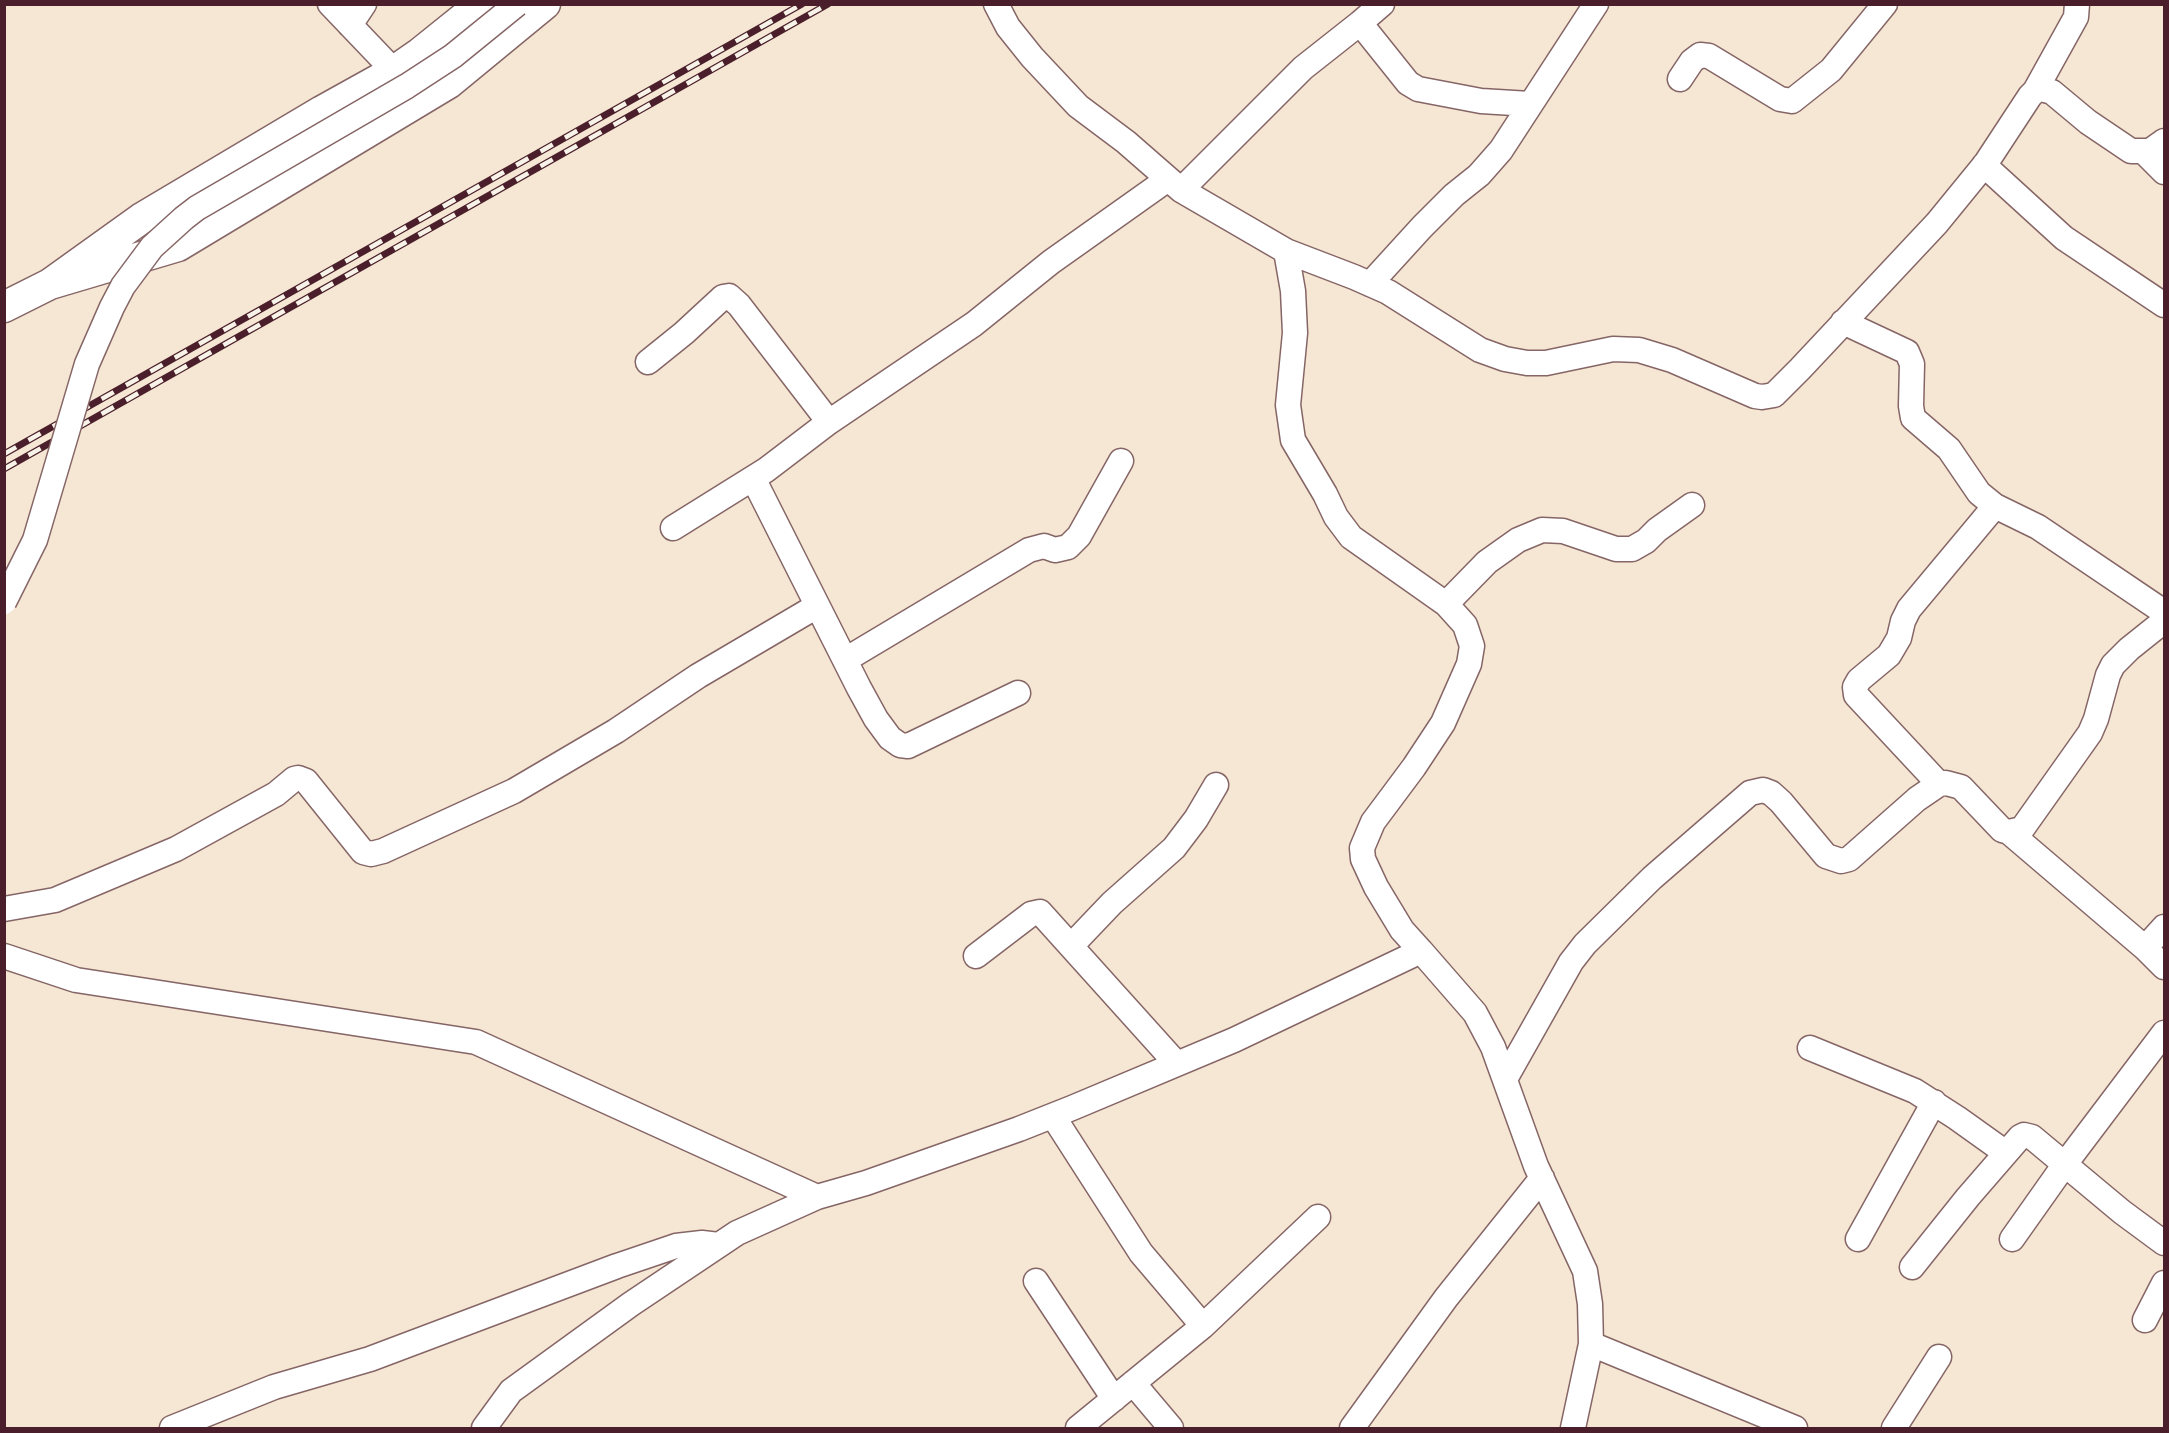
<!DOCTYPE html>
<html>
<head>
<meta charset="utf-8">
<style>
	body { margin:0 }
	#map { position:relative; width:2169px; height:1433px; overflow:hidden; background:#f5e7d3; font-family:Itim,sans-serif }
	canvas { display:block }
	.frame { position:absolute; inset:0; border:6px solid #4a1f2b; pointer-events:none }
</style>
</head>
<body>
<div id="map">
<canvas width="2169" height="1433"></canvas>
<div class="frame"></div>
</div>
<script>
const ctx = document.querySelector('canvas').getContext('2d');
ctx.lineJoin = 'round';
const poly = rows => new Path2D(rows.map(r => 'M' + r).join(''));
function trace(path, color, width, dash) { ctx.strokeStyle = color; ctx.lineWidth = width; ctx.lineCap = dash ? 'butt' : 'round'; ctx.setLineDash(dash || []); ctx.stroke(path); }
const minor = poly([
	[330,4,394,71],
	[996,4,1008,27,1032,57,1078,106,1126,142,1181,190,1286,251,1354,277,1388,292,1480,350,1505,359,1527,363,1546,363,1613,349,1639,350,1672,360,1755,396,1762,397,1774,395,1800,369,1937,223,1986,163,2030,96,2035,91,2041,89,2052,92,2088,122,2131,151,2150,151,2164,141],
	[1360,23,1382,4],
	[350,25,364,4],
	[1680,79,1692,61,1700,55,1709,56,1780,99,1792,101,1831,70,1885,4],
	[2035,91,2076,17,2077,4],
	[2144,152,2164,172],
	[1984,165,2064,238,2164,305],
	[1181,190,1303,68,1360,23,1408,83,1418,89,1481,101,1530,104],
	[1370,284,1422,227,1454,195,1479,175,1501,150,1596,4],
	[1843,322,1907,352,1912,364,1911,406,1913,418,1949,449,1979,493,1995,506,2038,527,2164,612],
	[648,362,684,333,723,297,729,296,739,305,829,422],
	[753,478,859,688,876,719,890,738,900,745,908,746,1018,693],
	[673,528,766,470,829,422,974,324,1051,262,1168,179],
	[1446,604,1487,562,1518,540,1542,530,1563,531,1616,549,1632,549,1646,541,1657,530,1692,505],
	[845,660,1029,550,1044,546,1055,550,1068,547,1079,536,1121,461],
	[1939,784,1856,695,1855,687,1859,680,1889,655,1899,638,1903,621,1909,609,1995,506],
	[2009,832,2145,948,2164,967],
	[4,909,55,900,176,849,276,794,294,779,298,778,306,781,363,852,371,854,383,851,514,791,616,731,698,676,817,606],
	[1071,946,1112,903,1174,848,1196,819,1216,785],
	[2145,948,2164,927],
	[1421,951,1475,1013,1493,1047,1536,1166,1585,1271,1590,1304,1591,1344,1573,1428],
	[4,956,76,980,476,1042,817,1197],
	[976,956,1031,914,1040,912,1176,1063],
	[1810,1048,1915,1091,1957,1118,2006,1153],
	[1505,1079,1571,962,1585,944,1652,878,1750,793,1763,790,1771,793,1781,802,1826,856,1841,861,1849,859,1917,799,1939,784,1946,783,1961,787,2002,830,2009,832,2022,829,2090,733,2096,719,2108,675,2113,665,2129,649,2164,621],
	[1053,1116,1141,1253,1203,1326,1078,1428],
	[1858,1239,1934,1102],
	[2012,1239,2065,1164,2164,1033],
	[1912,1267,1968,1197,2020,1137,2024,1135,2032,1137,2122,1212,2164,1243],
	[1036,1281,1114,1399],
	[2145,1320,2164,1283],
	[1203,1326,1318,1217],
	[1591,1344,1795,1428],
	[1133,1383,1171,1428],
	[172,1428,274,1387,370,1359,617,1266,676,1246,702,1243,719,1245],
	[484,1428,511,1391,631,1304,737,1233,817,1197,866,1183,1019,1129,1072,1108,1234,1040,1421,951,1402,930,1376,887,1363,859,1362,848,1373,822,1414,767,1443,723,1469,664,1472,646,1465,625,1446,604,1351,537,1336,517,1325,494,1293,440,1288,405,1295,333,1293,291,1286,251],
	[1352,1428,1446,1298,1542,1178],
	[1894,1428,1939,1357]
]);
const major = poly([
	[50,284,178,246,449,83,545,4],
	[4,307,50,284,142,218,322,111,394,71,420,53,481,4]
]);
trace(minor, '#866566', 27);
trace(major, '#866566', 33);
trace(minor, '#fff', 24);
trace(major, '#fff', 30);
const rail = poly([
	[4,454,802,4],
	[4,469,828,4]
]);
trace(rail, '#4a1f2b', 7);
trace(rail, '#f7f3e8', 4.5, [14]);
const minorBridge = poly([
	[4,602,35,540,87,364,112,307,123,286,152,247,184,218,197,208,407,86,453,56,517,4]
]);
trace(minorBridge, '#866566', 27, []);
trace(minorBridge, '#fff', 24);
</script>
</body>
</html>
